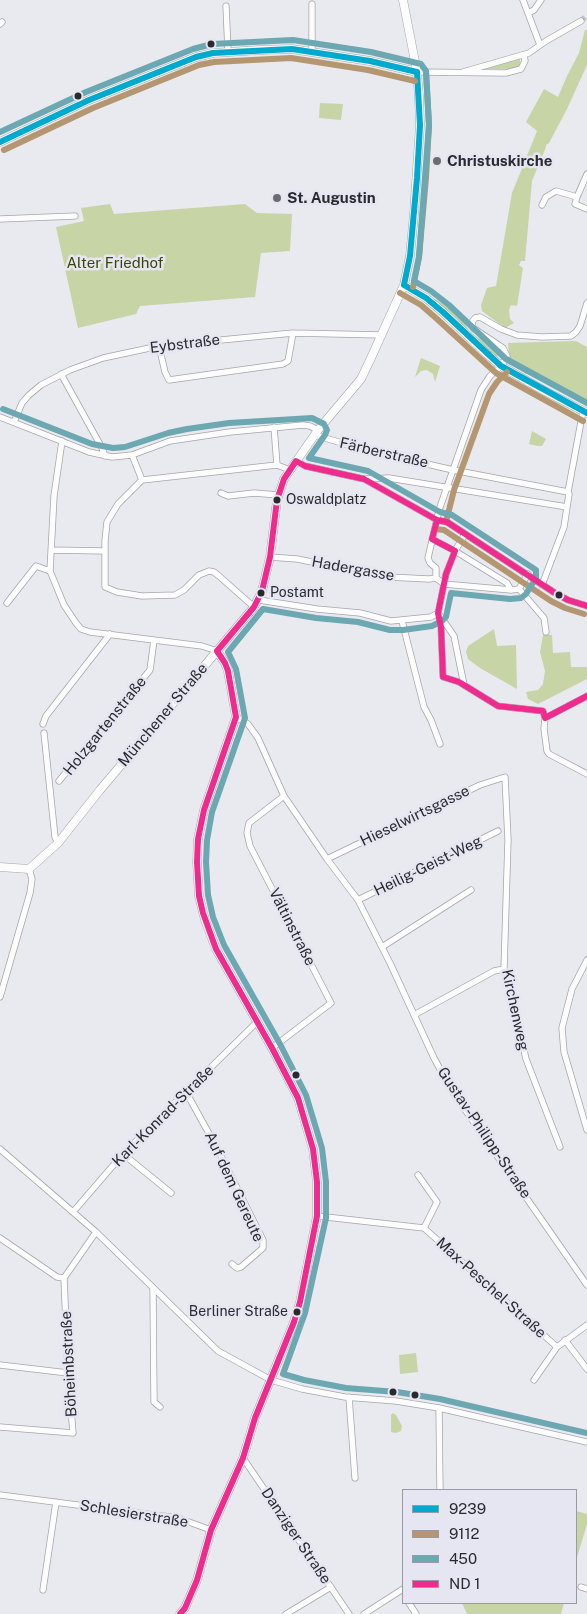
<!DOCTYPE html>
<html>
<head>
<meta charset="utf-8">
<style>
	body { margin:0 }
	#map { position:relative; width:587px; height:1614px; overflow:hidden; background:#e9e9f0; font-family:"Public Sans",sans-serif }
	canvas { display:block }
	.legend { position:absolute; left:402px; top:1489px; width:175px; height:115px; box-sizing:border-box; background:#e6e6f3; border:1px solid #9a9aa4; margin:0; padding:6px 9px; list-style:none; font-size:15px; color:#29292e }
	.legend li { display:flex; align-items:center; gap:10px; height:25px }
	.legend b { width:25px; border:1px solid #9a9aa4 }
</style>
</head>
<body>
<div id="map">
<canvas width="587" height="1614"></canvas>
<ul class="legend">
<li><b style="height:6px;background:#00a9ce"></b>9239</li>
<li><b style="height:6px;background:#b49771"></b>9112</li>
<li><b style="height:6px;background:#6ba8b1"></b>450</li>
<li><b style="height:6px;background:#ef2b8d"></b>ND 1</li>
</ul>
</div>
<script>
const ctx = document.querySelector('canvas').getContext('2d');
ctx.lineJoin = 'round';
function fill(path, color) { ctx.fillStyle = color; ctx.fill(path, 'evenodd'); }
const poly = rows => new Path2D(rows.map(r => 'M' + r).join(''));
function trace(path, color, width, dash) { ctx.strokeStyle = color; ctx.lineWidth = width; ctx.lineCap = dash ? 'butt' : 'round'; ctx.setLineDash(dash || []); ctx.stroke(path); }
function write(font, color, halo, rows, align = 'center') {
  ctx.font = font + ' "Public Sans",sans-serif'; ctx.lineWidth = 5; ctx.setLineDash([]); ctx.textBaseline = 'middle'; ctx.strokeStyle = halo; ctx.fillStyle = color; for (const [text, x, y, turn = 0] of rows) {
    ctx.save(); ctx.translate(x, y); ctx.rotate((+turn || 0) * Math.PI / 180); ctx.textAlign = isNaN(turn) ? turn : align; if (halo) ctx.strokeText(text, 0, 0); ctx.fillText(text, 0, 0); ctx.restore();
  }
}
fill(poly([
	[585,30,587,30,587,65,567,109,549,143,546,145,546,147,532,181,525,261,521,261,519,265,523,268,517,306,511,305,509,310,510,319,514,323,505,328,482,311,481,305,487,288,496,286,512,193,537,131,526,122,544,89,558,97,567,76,579,53],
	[518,59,520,59,520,66,515,69,479,69],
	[320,103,343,104,341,120,319,118],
	[110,204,114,214,245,204,257,213,292,214,290,251,261,253,255,297,140,306,136,314,78,328,56,227,84,221,81,208],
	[435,300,437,300,465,318,466,325,469,331,477,337,498,348,500,351,499,356,495,356,491,353],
	[576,341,587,347,587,400,530,374,526,374,510,364,508,343],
	[421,358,440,366,435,382,433,374,427,370,421,371,415,377],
	[532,431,546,439,542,446,538,446,529,444],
	[494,629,497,646,516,645,517,689,480,668,468,659,466,652,468,646],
	[543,635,552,635,553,653,570,652,571,667,587,667,587,679,538,704,528,699,526,692,538,690,543,684,545,671,540,652],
	[416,1353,418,1372,400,1374,399,1355],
	[393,1413,396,1415,402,1426,401,1431,396,1433,391,1432,391,1415],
	[576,1511,587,1514,587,1524,576,1561],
	[462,1603,564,1603,561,1614,467,1614]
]), '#c7d4a6');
trace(poly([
	[581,21,587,15]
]), '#c3c3c9', 5.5, [5.5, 3]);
const street = poly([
	[523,0,540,45],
	[226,6,228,51],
	[528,13,534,10,541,0],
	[0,24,2,22],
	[312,52,312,4],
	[417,72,506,73,521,69,525,61,524,55],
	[463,72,529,53,546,41,581,21],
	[577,197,587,174],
	[542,205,546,197,556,191,577,197,575,204,587,209],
	[0,219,75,216],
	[159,346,165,372,169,380,283,364,288,361,293,333],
	[61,374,102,448,105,456],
	[0,417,89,452,112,457,132,455,170,441,230,432,303,425,310,426,318,430],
	[14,422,22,403,29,395,41,385,70,370,103,358,159,346,293,333,382,335],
	[274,427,277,465],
	[315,435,362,449,453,470,568,492],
	[62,441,54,496,50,571,64,605,76,623,81,629,90,632,202,646,217,651],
	[132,455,142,480],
	[296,461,305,466,364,479,389,478,567,507],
	[364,479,437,520,447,522,555,593,568,600,587,606],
	[142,480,118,504,107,522,105,541,105,587,117,592,142,596,175,595,184,590,199,575,209,571,214,572,219,576,254,607],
	[142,480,277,465,290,470],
	[221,493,228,496,254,493,278,495],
	[465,534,455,551,446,574,439,609,438,613,441,627,443,677,459,682,498,706,543,711,545,718],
	[432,539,455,551,507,583,511,590],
	[51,550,105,551],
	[270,557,297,559,388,577,429,579,436,578],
	[528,574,519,589,511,590,444,584,436,578,436,568,430,563,428,558,439,510,481,390,490,376,501,366,507,356,503,348,473,328,472,322,475,318,480,317,501,329,517,335,542,337,571,336,576,332,580,326,587,303],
	[542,585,564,527,569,494,568,492,583,411],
	[519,589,544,618,546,632],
	[259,600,317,609,360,613,391,621,431,617,438,613],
	[7,603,36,566,50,571],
	[441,617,454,636,464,685],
	[402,621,424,707,431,720,440,744],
	[236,717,248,724,258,738,284,796,327,859,358,900,390,963,434,1058,452,1091,587,1285],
	[545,718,544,729,547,751,549,754,587,774],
	[545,718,587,696],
	[43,724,46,716,110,634],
	[44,733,55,837,58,843],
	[59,781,150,670,154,640],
	[327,859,480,785,505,777,508,840,504,969,509,984,526,1059,560,1147],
	[358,900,498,831],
	[382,947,471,890],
	[587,960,572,989,562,1028,564,1052,587,1130],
	[0,997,30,893,32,879,29,869],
	[414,1015,494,971,504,969],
	[272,1048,331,1003,250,846,247,833,249,823,284,796],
	[186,1092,217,1148,263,1240,263,1248,241,1267,237,1268,232,1264],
	[0,1149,96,1232,218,1351,271,1380,302,1389,345,1397,396,1401,439,1408,587,1442],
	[123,1154,171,1193],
	[73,1212,123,1154,257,1022],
	[317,1216,424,1228,437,1202,418,1175],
	[424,1228,557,1347],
	[0,1238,57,1277,64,1278],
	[153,1288,154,1402,160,1407],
	[565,1340,587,1369],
	[0,1365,68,1373],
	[534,1380,557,1347,587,1325],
	[349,1397,355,1478],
	[439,1408,440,1490],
	[0,1427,73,1433,68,1373,64,1278,96,1232],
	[243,1458,349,1614],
	[0,1495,178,1518,211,1530],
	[581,1587,587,1589],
	[43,1590,56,1502],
	[409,1603,416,1614],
	[286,1614,331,1587],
	[364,1614,403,1589]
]);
const secondary = poly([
	[0,142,89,100,196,57,213,53,260,50,292,49,370,61,417,72],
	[404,285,426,298,443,312,487,354,501,366,541,389,587,413],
	[0,867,29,869,58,843,100,790,254,607,262,591,270,557,277,500,284,479,318,430,361,379,371,358,404,285,410,256,414,214,420,125,419,97,417,72,403,0],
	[180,1614,185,1608,197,1580,211,1530,243,1458,255,1418,294,1322,300,1302,317,1216,317,1182,313,1149,298,1098,272,1048,216,949,205,920,199,896,197,862,198,839,204,810,236,717,228,671,225,663,217,651]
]);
trace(street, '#a5a5aa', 7);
trace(secondary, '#a5a5aa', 9);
trace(street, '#fcfcfd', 5.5);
trace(secondary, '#fcfcfd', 8);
trace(poly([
	[0,142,89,100,196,57,213,53,292,49,370,61,417,72],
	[404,285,426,298,443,312,501,366,587,413],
	[404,285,410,256,417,178,420,125,417,72]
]), '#00a9ce', 6);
trace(poly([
	[4,150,93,108,199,65,214,62,291,58,368,70,415,81],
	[413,287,419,257,426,178,429,125,426,72],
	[400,293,421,305,437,319,496,373,583,421],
	[446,522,454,490,489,394,497,382,507,372],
	[435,529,444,530,551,601,565,608,584,614]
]), '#b49771', 6);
trace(poly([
	[0,132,86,92,193,49,212,44,293,40,371,52,421,64,426,71,429,125,419,257,414,281,431,291,449,305,506,359,587,403],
	[3,409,92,444,113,448,125,447,168,433,187,429,229,423,312,418,324,424,327,430,325,435,309,458,368,471,440,512,452,515,536,570,536,578,526,594,521,598,510,599,451,593,446,617,442,621,432,626,403,630,390,630,358,622,316,618,263,609,228,652,236,669,245,718,212,812,207,840,206,862,208,895,213,917,224,945,280,1044,306,1095,322,1148,326,1182,326,1218,305,1313,283,1374,304,1380,346,1388,397,1392,440,1399,587,1433]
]), '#6ba8b1', 6);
trace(poly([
	[437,520,432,539,455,551,446,574,438,613,441,627,443,677,459,682,498,706,543,711,545,718,587,696],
	[180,1614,185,1608,197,1580,211,1530,243,1458,255,1418,294,1322,300,1302,317,1216,317,1182,313,1149,298,1098,272,1048,216,949,203,913,199,896,197,862,198,839,204,810,236,717,228,671,225,663,217,651,254,607,262,591,270,557,277,500,284,479,296,461,305,466,364,479,437,520,447,522,555,593,568,600,587,606]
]), '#ef2b8d', 6);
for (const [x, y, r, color] of [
	[211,44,4.5,"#29292e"],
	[78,96,4.5,"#29292e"],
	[437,161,5,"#6c6c72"],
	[277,198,5,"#6c6c72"],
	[277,500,4.5,"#29292e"],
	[261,593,4.5,"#29292e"],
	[559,595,4.5,"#29292e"],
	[296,1075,4.5,"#29292e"],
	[297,1312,4.5,"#29292e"],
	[393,1392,4.5,"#29292e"],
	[415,1395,4.5,"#29292e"]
]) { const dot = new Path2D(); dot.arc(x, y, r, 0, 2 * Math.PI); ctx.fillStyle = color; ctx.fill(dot); trace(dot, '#e6e6f3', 2); }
write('14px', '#29292e', '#e6e6f3', [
	["Oswaldplatz",286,500],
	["Postamt",270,593],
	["Berliner Straße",288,1312,"right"]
], 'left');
write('bold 15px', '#29292e', '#e6e6f3', [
	["Christuskirche",447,161],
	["St. Augustin",287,198]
], 'left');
write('15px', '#394702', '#e6e6f3', [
	["Alter Friedhof",115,263]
]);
write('15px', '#29292e', '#e6e6f3', [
	["Eybstraße",185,344,-7],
	["Färberstraße",384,453,13],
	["Hadergasse",353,569,10],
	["Münchener Straße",163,715,-50],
	["Holzgartenstraße",105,726,-51],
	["Hieselwirtsgasse",415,816,-26],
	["Heilig-Geist-Weg",428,866,-26],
	["Vältinstraße",292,927,63],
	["Kirchenweg",515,1010,78],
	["Karl-Konrad-Straße",163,1116,-45],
	["Gustav-Philipp-Straße",484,1133,56],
	["Auf dem Gereute",234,1187,65],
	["Max-Peschel-Straße",491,1288,42],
	["Böheimbstraße",69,1364,-93],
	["Schlesierstraße",134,1514,9],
	["Danziger Straße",296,1536,56]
]);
</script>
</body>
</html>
